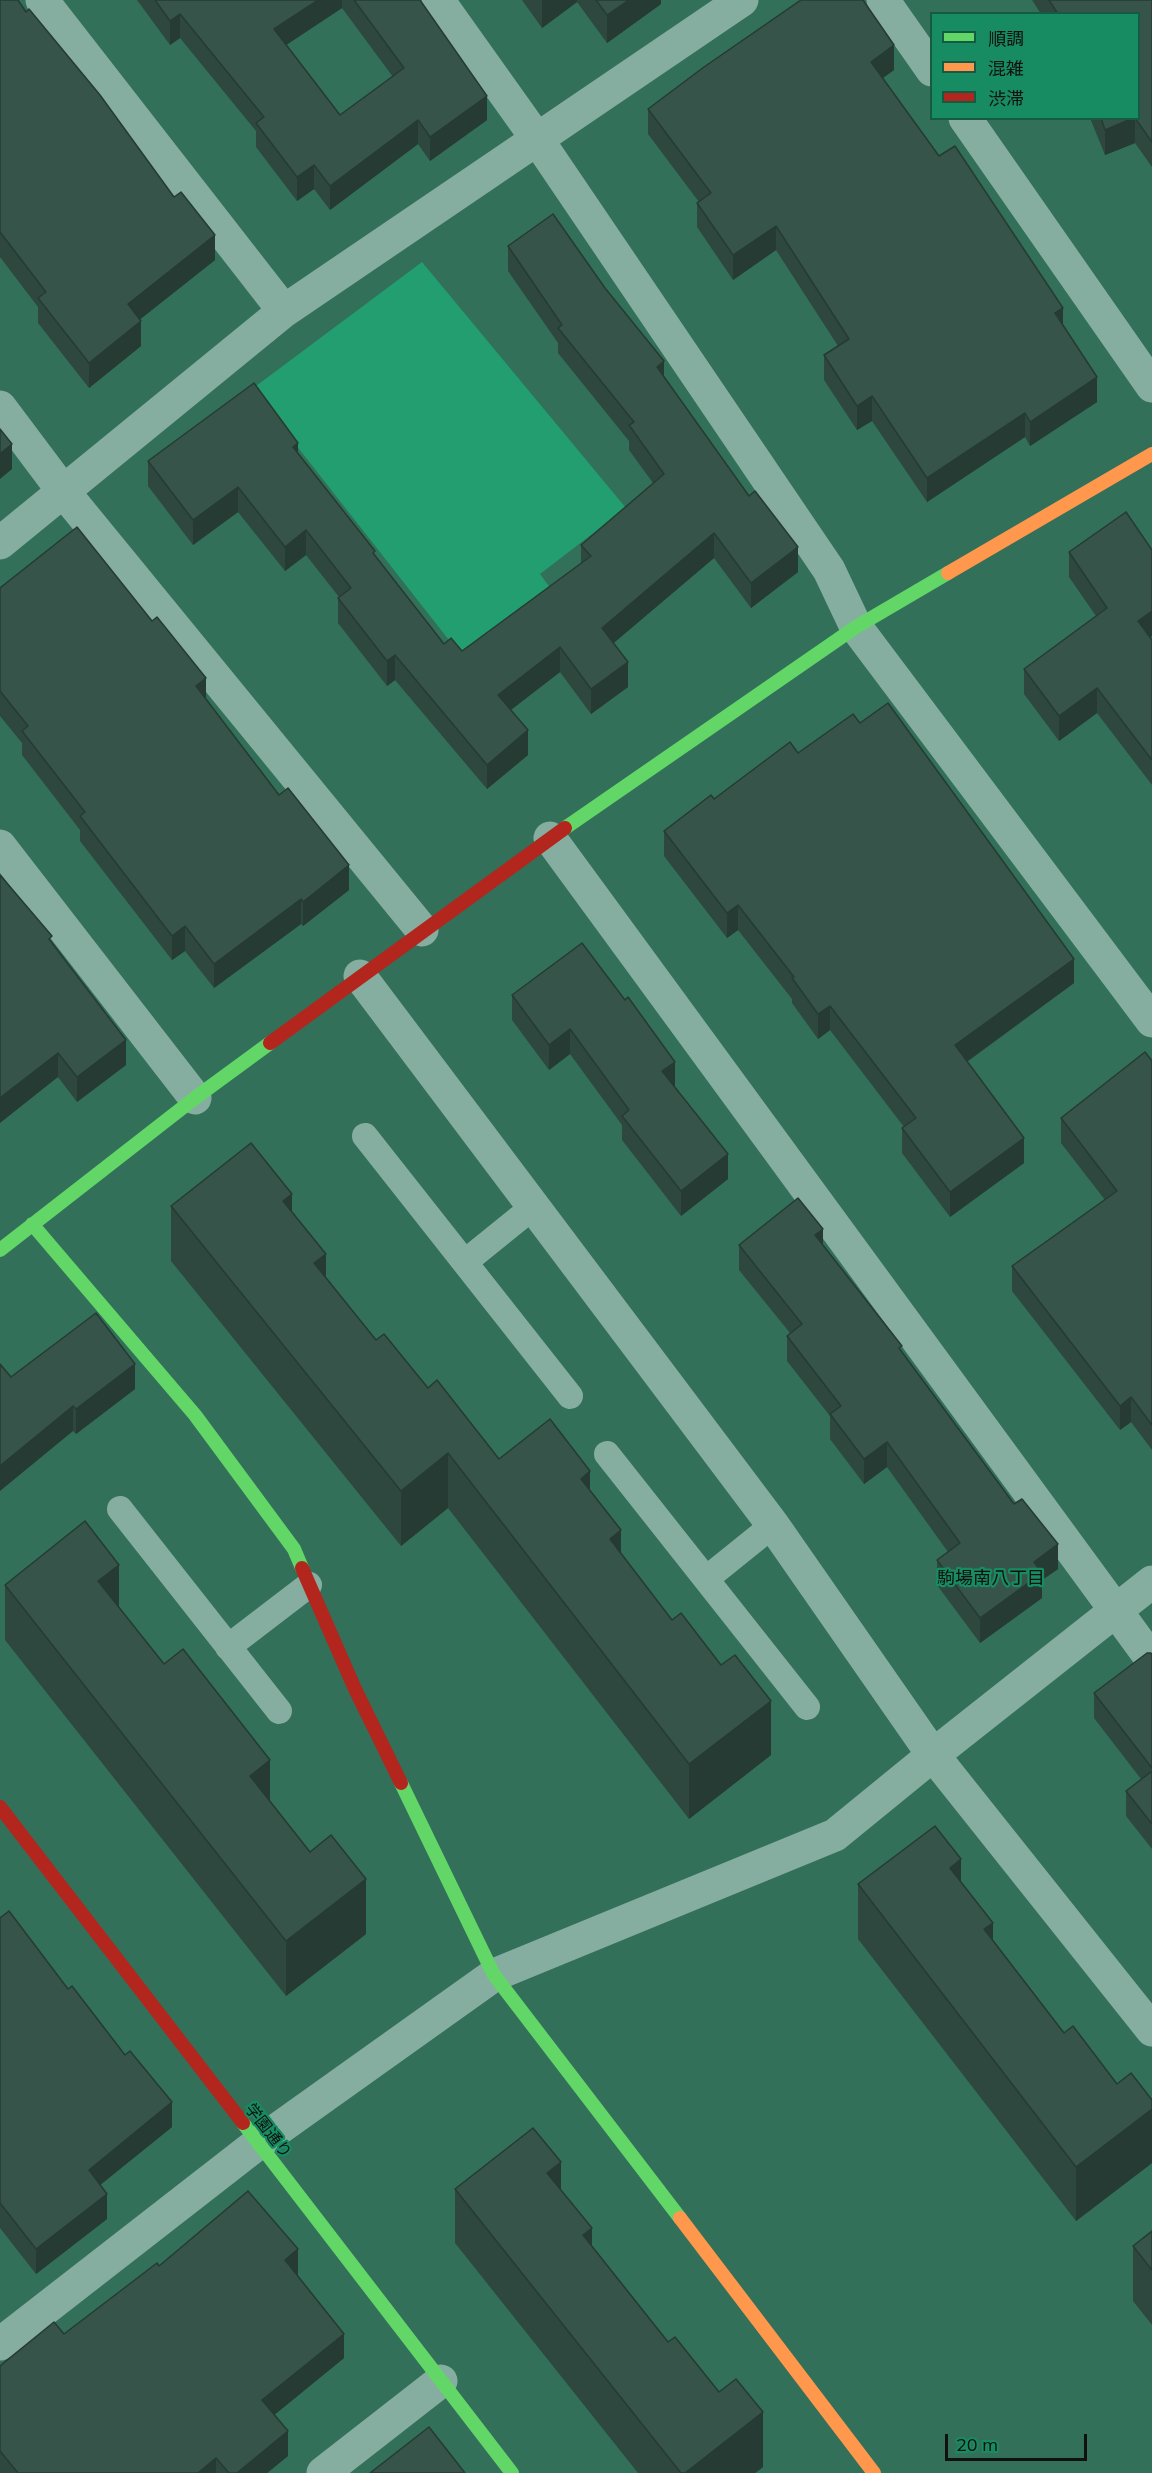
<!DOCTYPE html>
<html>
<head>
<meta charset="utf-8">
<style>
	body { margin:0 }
	#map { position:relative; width:1152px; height:2473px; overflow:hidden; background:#32705a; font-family:Mulish,"Noto Sans JP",sans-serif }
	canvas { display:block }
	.legend { position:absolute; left:930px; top:12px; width:210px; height:108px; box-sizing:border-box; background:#178b62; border:2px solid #155a42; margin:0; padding:8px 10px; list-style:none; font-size:18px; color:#111 }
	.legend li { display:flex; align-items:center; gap:12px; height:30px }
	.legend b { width:30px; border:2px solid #155a42 }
	.scale { position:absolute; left:945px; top:2434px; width:142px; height:27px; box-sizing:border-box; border:3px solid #111; border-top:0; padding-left:8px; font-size:18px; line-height:21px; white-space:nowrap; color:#111; -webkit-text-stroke:4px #178b62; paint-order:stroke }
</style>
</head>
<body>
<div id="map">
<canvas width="1152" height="2473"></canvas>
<ul class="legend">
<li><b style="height:8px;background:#63d668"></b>順調</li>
<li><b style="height:8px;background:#ff974d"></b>混雑</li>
<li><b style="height:8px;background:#b3261e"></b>渋滞</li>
</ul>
<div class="scale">20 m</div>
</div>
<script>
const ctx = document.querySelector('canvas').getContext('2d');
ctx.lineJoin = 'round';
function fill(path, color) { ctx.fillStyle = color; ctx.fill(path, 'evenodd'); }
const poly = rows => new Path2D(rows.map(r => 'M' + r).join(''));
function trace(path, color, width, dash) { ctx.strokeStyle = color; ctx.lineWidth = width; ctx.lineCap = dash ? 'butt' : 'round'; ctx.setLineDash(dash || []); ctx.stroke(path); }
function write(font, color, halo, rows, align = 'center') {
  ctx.font = font + ' Mulish,"Noto Sans JP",sans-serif'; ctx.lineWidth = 4.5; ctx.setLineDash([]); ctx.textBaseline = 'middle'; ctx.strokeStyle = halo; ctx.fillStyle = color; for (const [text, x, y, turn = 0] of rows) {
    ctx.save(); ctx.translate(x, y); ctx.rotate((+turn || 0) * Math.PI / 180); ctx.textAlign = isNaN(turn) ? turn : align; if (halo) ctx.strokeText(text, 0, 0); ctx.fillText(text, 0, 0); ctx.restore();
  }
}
fill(poly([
	[422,262,626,508,540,574,551,589,463,658,252,389]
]), '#229e70');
trace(poly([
	[365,1136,570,1396],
	[465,1262,533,1207],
	[607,1454,807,1707],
	[120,1509,279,1711],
	[706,1579,773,1525],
	[228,1647,309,1585]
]), '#86aea0', 26);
trace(poly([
	[42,0,284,311],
	[438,0,537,139,829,570,856,627,1152,1021],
	[883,0,932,70],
	[965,118,1152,386],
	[0,407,63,491,422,930],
	[0,543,284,311,742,0],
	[550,838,1152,1660],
	[0,846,195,1098],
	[360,976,773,1525,933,1755,1152,2030],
	[0,2344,257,2144,494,1975,835,1835,933,1755,1152,1582],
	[323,2473,441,2381]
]), '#86aea0', 33);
trace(poly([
	[565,828,856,627,948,573],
	[32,1224,195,1415,294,1549,302,1568],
	[0,1250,195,1098,270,1043],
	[401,1783,494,1975,680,2218],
	[243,2123,512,2473]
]), '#63d668', 14);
trace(poly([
	[948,573,1152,454],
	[680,2218,874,2473]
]), '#ff974d', 14);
trace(poly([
	[270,1043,565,828],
	[302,1568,355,1689,401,1783],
	[0,1807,243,2123]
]), '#b3261e', 14);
fill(poly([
	[0,0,215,260,140,319,141,346,89,388,38,323,38,307,0,257],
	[137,0,420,0,487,120,430,161,418,144,330,210,314,189,297,201,256,147,256,131,180,38,170,45],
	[342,8,393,77,340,115,286,45],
	[522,0,661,0,661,4,607,43,577,2,542,28],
	[1032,0,1152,0,1152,167,1135,143,1105,155,1090,118,1138,118,1138,14,1041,14],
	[894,70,883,78,939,156,1063,326,1097,402,1030,446,1025,437,927,502,872,421,857,430,824,380,824,355,838,346,776,250,733,280,697,227,697,203,699,202,648,134,648,109],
	[508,246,664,376,798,572,751,608,714,558,613,643,628,687,591,714,560,672,510,710,528,755,487,789,395,680,387,686,338,623,338,598,339,597,306,555,285,571,238,512,193,545,148,486,148,461,298,453,375,556,444,644,462,651,581,563,581,545,653,483,629,450,629,441,558,353,558,343,508,271],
	[1152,550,1152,636,1150,637,1152,640,1152,785,1097,713,1059,741,1024,694,1024,669,1096,616,1069,577,1069,552],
	[0,588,206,700,349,890,303,926,301,924,214,988,185,951,172,960,80,841,80,830,22,755,22,743,0,716],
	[798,753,1074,983,967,1062,1024,1163,950,1217,902,1153,902,1128,904,1127,830,1030,818,1039,792,1003,792,999,738,930,727,938,664,856,664,831,714,799],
	[52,943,126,1065,77,1102,58,1077],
	[512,995,675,1086,674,1087,728,1179,681,1216,622,1140,622,1125,570,1054,549,1070,512,1020],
	[1152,1061,1152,1450,1131,1422,1120,1430,1012,1291,1012,1266,1105,1200,1061,1143,1061,1118],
	[171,1206,292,1213,326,1277,376,1340,428,1388,499,1459,590,1491,621,1554,771,1755,689,1819,448,1508,401,1546,171,1261],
	[739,1245,823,1246,902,1353,1058,1569,1042,1580,1042,1598,980,1643,937,1585,937,1560,948,1552,887,1467,864,1484,830,1439,830,1416,787,1361,787,1336,790,1333,739,1270],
	[11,1377,135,1389,76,1434,73,1431],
	[5,1585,119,1608,270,1801,366,1934,286,1996,5,1640],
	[1152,1655,1152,1849,1126,1816,1126,1791,1141,1779,1094,1718,1094,1693],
	[961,1883,993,1940,1064,2033,1117,2084,1152,2100,1152,2163,1076,2221,858,1939,858,1884],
	[0,1918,172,2127,100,2185,107,2219,36,2274,0,2228],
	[455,2189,561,2190,592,2246,763,2467,755,2473,638,2473,455,2243],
	[1152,2231,1152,2325,1133,2301,1133,2246],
	[159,2266,298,2274,296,2275,344,2358,274,2415,288,2456,267,2473,0,2473,0,2366,64,2334]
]), '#2e483f');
fill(poly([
	[318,0,342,0,342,8,274,53,274,29],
	[542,0,577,0,577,2,542,28],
	[629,0,661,0,661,4,607,43,607,15],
	[180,14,180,38,170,45,170,21],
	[894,45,894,70,871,86,871,62],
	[487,96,487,120,430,161,430,137],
	[1133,118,1135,118,1135,143,1105,155,1105,130],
	[418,120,418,144,330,210,330,186],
	[314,165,314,189,297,201,297,177],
	[776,226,776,250,733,280,733,255],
	[215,235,215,260,128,329,128,304],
	[1063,308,1063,332,1055,313],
	[141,321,141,346,89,388,89,363],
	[664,361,664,386,657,367],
	[1097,377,1097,402,1030,446,1030,422],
	[872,396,872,421,857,430,857,406],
	[1025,413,1025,437,927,502,927,478],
	[298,443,298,468,293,447],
	[12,444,12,469,0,479,0,454],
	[238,487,238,512,193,545,193,520],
	[306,530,306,555,285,571,285,547],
	[714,533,714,558,602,653,602,628],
	[798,547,798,572,751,608,751,583],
	[1152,611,1152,636,1138,646,1138,621],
	[560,647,560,672,498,720,498,695],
	[395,655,395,680,387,686,387,661],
	[628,662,628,687,591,714,591,689],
	[206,678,206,703,196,686],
	[1097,688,1097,713,1059,741,1059,716],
	[528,730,528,755,487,789,487,765],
	[349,865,349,890,303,926,303,902],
	[301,899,301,924,214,988,214,964],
	[738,905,738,930,727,938,727,913],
	[185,926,185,951,172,960,172,936],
	[1074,959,1074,983,955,1070,955,1045],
	[830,1006,830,1030,818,1039,818,1014],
	[570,1029,570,1054,549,1070,549,1045],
	[126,1040,126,1065,77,1102,77,1077],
	[58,1053,58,1077,0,1123,0,1098],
	[675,1062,675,1086,662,1096,662,1071],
	[1024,1138,1024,1163,950,1217,950,1192],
	[728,1154,728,1179,681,1216,681,1191],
	[292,1194,292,1249,283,1201],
	[823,1229,823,1254,815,1235],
	[326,1254,326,1308,314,1263],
	[135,1364,135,1389,76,1434,76,1409],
	[1131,1397,1131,1422,1120,1430,1120,1406],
	[73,1406,73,1431,0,1491,0,1466],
	[887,1442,887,1467,864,1484,864,1459],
	[448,1453,448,1508,401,1546,401,1491],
	[590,1471,590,1526,581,1479],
	[621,1530,621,1585,610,1539],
	[1058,1544,1058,1569,1042,1580,1042,1598,980,1643,980,1618,1034,1562],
	[119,1565,119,1620,98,1581],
	[771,1701,771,1755,689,1819,689,1764],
	[270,1760,270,1815,250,1776],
	[961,1859,961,1914,950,1868],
	[366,1879,366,1934,286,1996,286,1941],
	[993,1923,993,1978,984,1929],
	[172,2102,172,2127,89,2194,89,2170],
	[1152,2109,1152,2163,1076,2221,1076,2167],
	[561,2162,561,2217,547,2173],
	[107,2194,107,2219,36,2274,36,2249],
	[592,2228,592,2283,583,2235],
	[298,2249,298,2274,285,2285,285,2260],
	[344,2334,344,2358,262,2425,262,2400],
	[763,2412,763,2467,755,2473,685,2473],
	[288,2431,288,2456,267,2473,237,2473],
	[216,2458,216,2473,198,2473]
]), '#263b33');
const building = poly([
	[0,0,18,0,26,12,29,9,100,95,174,197,181,192,215,235,128,304,141,321,89,363,38,298,46,292,0,232,0,0],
	[155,0,318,0,274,29,340,115,404,68,354,0,420,0,487,96,430,137,418,120,330,186,314,165,297,177,256,123,264,117,180,14,170,21,155,0],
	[596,0,629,0,607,15,596,0],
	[801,0,863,0,894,45,871,62,939,156,955,146,1063,308,1055,313,1097,377,1030,422,1025,413,927,478,872,396,857,406,824,355,849,339,776,226,733,255,697,203,711,193,648,109,704,67,801,0],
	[1049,0,1152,0,1152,142,1135,118,1138,118,1138,14,1058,14,1049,0],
	[1101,118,1133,118,1105,130,1101,118],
	[553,214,605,288,664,361,657,367,749,496,755,491,798,547,751,583,714,533,602,628,628,662,591,689,560,647,498,695,528,730,487,765,395,655,387,661,338,598,351,588,306,530,285,547,238,487,193,520,148,461,254,383,298,443,293,447,375,551,373,553,444,644,451,638,462,651,591,556,581,545,664,474,629,425,634,422,558,328,562,325,508,246,553,214],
	[0,429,12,444,0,454,0,429],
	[1126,512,1152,550,1152,611,1138,621,1152,640,1152,760,1097,688,1059,716,1024,669,1107,608,1069,552,1126,512],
	[77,527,152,621,157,617,206,678,196,686,279,795,288,788,349,865,303,902,301,899,214,964,185,926,172,936,80,816,85,812,22,731,28,726,0,691,0,588,77,527],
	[888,703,1074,959,955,1045,1024,1138,950,1192,902,1128,916,1118,830,1006,818,1014,792,978,794,977,738,905,727,913,664,831,711,795,714,799,790,742,798,753,853,714,860,723,888,703],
	[0,875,52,936,49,939,126,1040,77,1077,58,1053,0,1098,0,875],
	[582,943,625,1000,628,997,675,1062,662,1071,728,1154,681,1191,622,1116,629,1110,570,1029,549,1045,512,995,582,943],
	[1145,1052,1152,1061,1152,1425,1131,1397,1120,1406,1012,1266,1117,1191,1061,1118,1145,1052],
	[251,1143,292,1194,283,1201,326,1254,314,1263,376,1340,384,1334,428,1388,437,1380,499,1459,550,1419,590,1471,581,1479,621,1530,610,1539,672,1620,681,1613,721,1665,735,1655,771,1701,689,1764,448,1453,401,1491,171,1206,251,1143],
	[798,1198,823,1229,815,1235,902,1346,899,1348,1014,1504,1022,1499,1058,1544,1034,1562,1042,1573,980,1618,937,1560,960,1543,887,1442,864,1459,830,1414,841,1406,787,1336,802,1324,739,1245,798,1198],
	[96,1313,135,1364,76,1409,73,1406,0,1466,0,1364,11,1377,96,1313],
	[85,1521,119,1565,98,1581,164,1664,183,1649,270,1760,250,1776,310,1852,331,1835,366,1879,286,1941,5,1585,85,1521],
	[1147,1653,1151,1653,1152,1655,1152,1768,1094,1693,1147,1653],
	[1152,1771,1152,1824,1126,1791,1152,1771],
	[935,1826,961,1859,950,1868,993,1923,984,1929,1064,2033,1073,2026,1117,2084,1131,2073,1152,2100,1152,2109,1076,2167,858,1884,935,1826],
	[9,1911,68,1989,72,1986,125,2055,130,2051,172,2102,89,2170,107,2194,36,2249,0,2203,0,1918,9,1911],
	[533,2128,561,2162,547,2173,592,2228,583,2235,668,2342,675,2337,719,2392,736,2379,763,2412,685,2473,681,2473,455,2189,533,2128],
	[248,2191,298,2249,285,2260,344,2334,262,2400,288,2431,237,2473,229,2473,216,2458,198,2473,18,2473,0,2451,0,2366,54,2322,64,2334,157,2263,159,2266,248,2191],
	[1152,2231,1152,2270,1133,2246,1152,2231],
	[429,2427,465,2473,370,2473,429,2427]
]);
fill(building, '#365449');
trace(building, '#263b33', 1.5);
write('16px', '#111', '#178b62', [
	["学園通り",268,2131,52]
]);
write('18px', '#111', '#178b62', [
	["駒場南八丁目",991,1579]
]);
</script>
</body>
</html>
